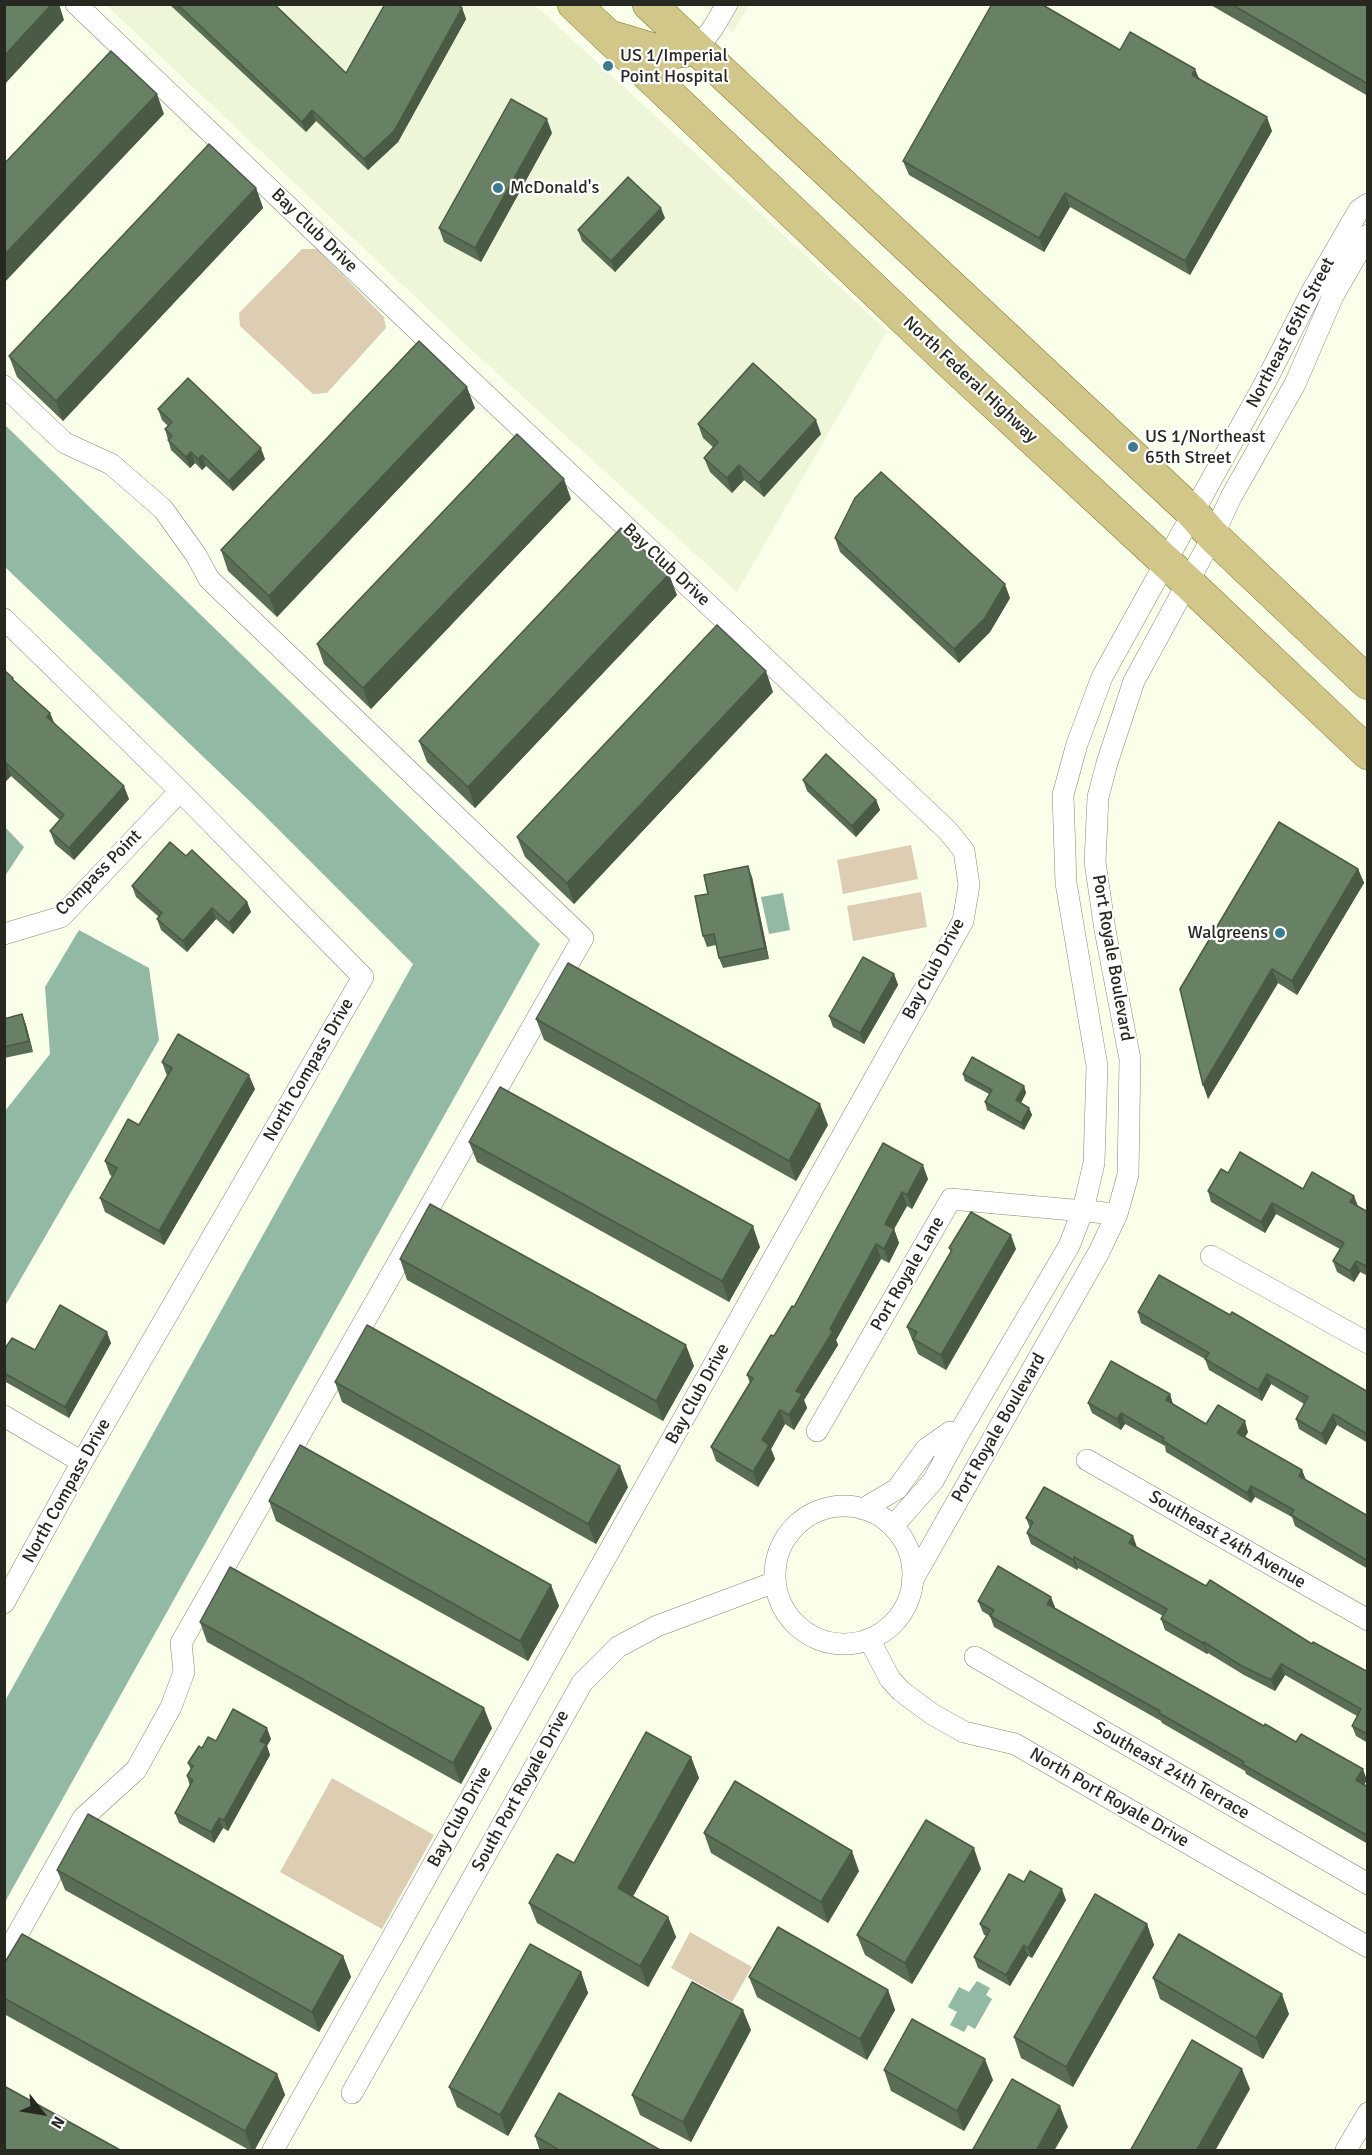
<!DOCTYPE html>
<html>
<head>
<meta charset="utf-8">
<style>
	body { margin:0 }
	#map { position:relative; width:1372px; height:2155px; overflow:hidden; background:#f9ffe9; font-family:Signika,sans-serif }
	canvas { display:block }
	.frame { position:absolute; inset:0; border:6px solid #272921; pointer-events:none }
	.north { position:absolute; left:12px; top:2083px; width:60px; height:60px; -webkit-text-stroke:4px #fff; paint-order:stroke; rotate:121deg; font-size:16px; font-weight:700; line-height:24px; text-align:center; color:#272921 }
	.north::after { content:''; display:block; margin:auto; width:21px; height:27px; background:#272921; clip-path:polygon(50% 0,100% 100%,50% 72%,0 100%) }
</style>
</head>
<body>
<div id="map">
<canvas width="1372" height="2155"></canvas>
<div class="frame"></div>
<div class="north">N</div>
</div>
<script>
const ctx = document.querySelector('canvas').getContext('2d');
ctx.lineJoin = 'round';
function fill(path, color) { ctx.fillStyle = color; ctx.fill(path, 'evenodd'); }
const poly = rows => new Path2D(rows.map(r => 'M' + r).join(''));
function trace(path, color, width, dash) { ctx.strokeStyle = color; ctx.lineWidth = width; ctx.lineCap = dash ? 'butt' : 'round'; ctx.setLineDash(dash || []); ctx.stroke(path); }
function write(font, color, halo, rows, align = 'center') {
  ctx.font = font + ' Signika,sans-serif'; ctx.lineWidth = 4.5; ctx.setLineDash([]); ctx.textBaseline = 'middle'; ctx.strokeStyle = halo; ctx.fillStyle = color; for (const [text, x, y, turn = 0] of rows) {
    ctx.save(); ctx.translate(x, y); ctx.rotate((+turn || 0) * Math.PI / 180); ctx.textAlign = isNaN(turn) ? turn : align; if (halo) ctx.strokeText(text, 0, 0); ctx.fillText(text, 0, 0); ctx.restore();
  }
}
fill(poly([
	[106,5,535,5,887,331,737,592,464,343],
	[703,5,749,5,733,32]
]), '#edf6d9');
fill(poly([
	[302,249,317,249,384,317,386,328,327,393,313,394,240,326,239,313],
	[911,845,918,879,843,894,837,860],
	[921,892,927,927,853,941,847,906],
	[332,1778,434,1835,382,1929,280,1872],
	[690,1932,752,1967,732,2002,671,1968]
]), '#dccdb3');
fill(poly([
	[5,425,540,944,5,1902,5,1701,413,964,261,812,5,567],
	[5,827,24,847,5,876],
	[783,893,790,930,769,934,761,897],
	[79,930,149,968,159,1040,5,1306,5,1111,50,1054,45,987],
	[977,1981,990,1988,986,1995,992,1999,975,2029,968,2025,964,2032,950,2025,957,2012,948,2007,959,1987,969,1992]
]), '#92b9a3');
const minor = poly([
	[76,4,412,325,948,831,964,851,969,885,963,921,273,2150],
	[697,49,713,28,727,4],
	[4,386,65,443,111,464,163,509,196,555,209,579,583,938,181,1643,184,1672,171,1707,136,1770,83,1818,4,1958],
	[4,619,180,791,363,977,82,1462,4,1603],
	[4,934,61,917,180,791],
	[1211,1256,1368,1343],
	[4,1416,82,1462],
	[817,1431,951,1199,1117,1214],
	[1087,1460,1368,1620],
	'775 1575a69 69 0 1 1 138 0a69 69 0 1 1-138 0Z',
	[863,1509,897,1489,926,1449,950,1432],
	[893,1526,933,1481,958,1435,1069,1246,1083,1210,1094,1163,1097,1066,1066,883,1063,795,1077,744,1102,677,1266,381,1312,291,1359,210,1368,204],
	[912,1581,1099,1252,1117,1214,1128,1175,1130,1059,1105,930,1095,862,1098,797,1107,763,1134,681,1213,536,1231,497,1295,384,1333,296,1368,235],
	[869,1639,890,1679,901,1691,932,1714,964,1732,1015,1744,1368,1947],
	[975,1657,1368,1884],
	[352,2093,582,1683,618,1647,657,1626,775,1582],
	[1346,2150,1368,2113]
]);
const primary = poly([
	[574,4,951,363,1165,561,1368,753],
	[649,4,1192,512,1213,536,1368,683],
	[611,37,654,50,674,52,697,49]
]);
trace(minor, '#848a76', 22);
trace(primary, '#817832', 34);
trace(minor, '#fff', 21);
trace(primary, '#d0c789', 33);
fill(poly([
	[169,4,274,4,346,73,462,8,466,19,398,142,368,170,316,121,306,132],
	[1209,4,1368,4,1368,96],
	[1120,50,1199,78,1272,131,1190,275,1070,207,1044,252,909,175,903,161],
	[552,133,481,262,444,242,439,228],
	[256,188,263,208,63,421,17,377,9,356],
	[665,218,615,272,582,241,578,230],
	[475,408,277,617,228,571,221,550],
	[158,409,265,459,233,491,206,466,202,470,195,463,190,468,171,450,165,429,168,426,162,420],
	[698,424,821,434,764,497,744,480,732,493,710,472,704,458,714,448,703,438],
	[571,499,371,709,324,664,317,644],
	[835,538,1010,598,990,632,959,663,840,552],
	[677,595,475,808,427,762,419,741],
	[4,670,15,681,50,713,54,723,129,799,74,860,55,844,50,831,60,820,11,776,4,783],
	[773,692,574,904,525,857,517,837],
	[803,780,876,800,880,810,856,837,807,791],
	[186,856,247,902,251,912,233,934,216,919,187,952,161,930,157,919,159,917,136,897,132,886],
	[1358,869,1364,883,1297,995,1278,983,1208,1099,1180,989],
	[752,877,769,959,723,968,719,958,716,945,707,947,703,936,708,894],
	[894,974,898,985,864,1044,833,1027,829,1016],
	[22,1014,26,1025,33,1052,4,1058,4,1019],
	[536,1019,828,1125,796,1181,544,1040],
	[162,1062,255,1089,164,1245,105,1212,100,1198,112,1176,110,1175,105,1161,139,1125,167,1076],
	[963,1074,1024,1086,1026,1093,1021,1103,1029,1108,1032,1115,1024,1130,987,1110,985,1102,989,1094,965,1081],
	[469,1142,760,1247,729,1302,477,1162],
	[883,1143,928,1179,912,1209,907,1206,894,1229,899,1243,889,1263,881,1259,836,1340,838,1345,804,1400,807,1408,794,1430,785,1424,771,1449,775,1459,758,1487,716,1461,711,1447,750,1383,747,1375,794,1307],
	[1228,1173,1303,1189,1357,1206,1368,1212,1368,1276,1360,1272,1354,1282,1337,1272,1333,1261,1340,1249,1276,1214,1265,1233,1211,1202,1208,1191],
	[949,1248,1016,1249,946,1370,918,1354,907,1327,951,1252],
	[400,1259,694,1366,663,1421,407,1280],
	[1138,1312,1230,1315,1368,1392,1368,1443,1337,1425,1326,1445,1299,1429,1296,1419,1304,1404,1271,1384,1262,1401,1209,1370,1205,1359,1141,1323],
	[111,1343,69,1418,4,1381,4,1350,35,1350],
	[335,1382,628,1487,596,1544,342,1402],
	[1170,1394,1173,1404,1206,1424,1248,1432,1245,1437,1302,1470,1306,1480,1368,1516,1368,1569,1295,1526,1292,1517,1255,1497,1251,1503,1166,1452,1165,1446,1125,1424,1121,1430,1092,1413,1088,1403],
	[269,1501,551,1585,559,1606,528,1661,276,1521],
	[1026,1518,1136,1547,1206,1586,1312,1644,1368,1672,1368,1743,1356,1736,1352,1726,1357,1716,1285,1675,1275,1691,1244,1675,1208,1653,1207,1654,1165,1630,1161,1619,1163,1616,1078,1568,1077,1570,1031,1544,1027,1533,1030,1528],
	[978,1601,1055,1607,1054,1608,1264,1726,1367,1780,1364,1785,1368,1787,1368,1844,1246,1774,1245,1771,1162,1723,1161,1721,994,1627,990,1616,982,1611],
	[200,1622,492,1728,461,1784,207,1642],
	[271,1739,267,1746,270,1755,228,1831,223,1828,214,1843,179,1823,175,1813,190,1786,187,1776,191,1770,188,1763,202,1748,216,1741],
	[691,1757,699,1778,633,1896,668,1917,676,1937,648,1987,537,1923,529,1903],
	[704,1833,859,1871,828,1923,711,1853],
	[981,1869,912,1984,865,1955,857,1935],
	[57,1870,343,1956,351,1977,319,2032,65,1890],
	[1024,1882,1066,1900,1032,1958,1028,1956,1010,1986,978,1968,974,1957,987,1936,984,1935,980,1924],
	[1147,1924,1154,1945,1073,2087,1021,2058,1014,2037],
	[4,1964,277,2074,285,2095,254,2151,251,2151,4,2014],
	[581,1972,588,1993,508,2136,457,2107,449,2087],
	[749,1977,888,1990,895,2010,867,2060,757,1997],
	[1153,1978,1289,2014,1263,2059,1160,1999],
	[751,2030,691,2142,640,2115,632,2095],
	[884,2070,993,2080,964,2131,891,2091],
	[535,2136,662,2151,540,2151]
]), '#596e55');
fill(poly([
	[52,4,59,4,64,20,4,85,4,56],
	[462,8,466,19,398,142,368,170,364,159],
	[1195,69,1201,83,1192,75],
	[157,94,164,114,4,283,4,255],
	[312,110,316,121,306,132,302,122],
	[1267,117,1272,131,1190,275,1185,261],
	[547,119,552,133,481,262,475,248],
	[256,188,263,208,63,421,56,401],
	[1065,193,1070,207,1044,252,1039,238],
	[661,208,665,218,615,272,611,261],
	[467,387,475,408,277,617,269,596],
	[816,420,821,434,764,497,759,483],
	[261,448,265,459,233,491,229,481],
	[191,452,195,463,190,468,186,457],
	[202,455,206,466,202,470,198,459],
	[739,465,744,480,732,493,727,478],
	[564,479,571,499,371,709,363,688],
	[669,574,677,595,475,808,468,787],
	[1005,584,1010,598,990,632,959,663,954,649],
	[766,671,773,692,574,904,567,883],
	[50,713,55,725,47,717],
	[6,763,11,776,4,783,4,764],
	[124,786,129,799,74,860,69,848],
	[876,800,880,810,856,837,852,826],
	[748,866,752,877,769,959,765,948],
	[1358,869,1364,883,1297,995,1292,981],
	[247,902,251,912,233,934,229,923],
	[212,908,216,919,187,952,183,941],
	[1272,969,1278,983,1208,1099,1203,1085],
	[894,974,898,985,864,1044,860,1033],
	[22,1014,26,1025,33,1052,29,1041],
	[249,1075,255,1089,164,1245,159,1231],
	[1024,1086,1026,1093,1018,1108,1016,1100],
	[820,1104,828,1125,796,1181,789,1161],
	[1029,1108,1032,1115,1024,1130,1021,1123],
	[923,1165,928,1179,912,1209,907,1195],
	[902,1192,907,1206,894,1229,899,1243,889,1263,884,1249,885,1224],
	[1354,1196,1358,1206,1350,1202],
	[1272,1203,1276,1214,1265,1233,1261,1222],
	[753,1226,760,1247,729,1302,722,1281],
	[1011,1235,1016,1249,946,1370,941,1355],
	[876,1244,881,1259,836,1340,838,1345,804,1400,807,1408,794,1430,789,1415,796,1391],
	[1356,1261,1360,1272,1354,1282,1350,1271],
	[107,1332,111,1343,69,1418,65,1407],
	[686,1345,694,1366,663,1421,656,1401],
	[1267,1374,1271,1384,1262,1401,1258,1390],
	[1170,1394,1173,1405,1166,1400],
	[780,1410,785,1424,771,1449,775,1459,758,1487,753,1472,762,1440],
	[1121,1413,1125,1424,1121,1430,1117,1419],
	[1333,1414,1337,1425,1326,1445,1322,1434],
	[1245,1421,1248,1432,1241,1444,1237,1433],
	[620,1466,628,1487,596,1544,588,1524],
	[1302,1470,1306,1481,1299,1476],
	[1251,1486,1255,1497,1251,1503,1247,1493],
	[1133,1536,1137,1547,1129,1543],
	[1074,1557,1078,1568,1077,1570,1073,1560],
	[551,1585,559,1606,528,1661,520,1641],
	[1051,1597,1055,1607,1051,1614,1047,1604],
	[1204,1642,1208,1653,1207,1654,1203,1643],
	[1281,1664,1285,1675,1275,1691,1271,1680],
	[484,1708,492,1728,461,1784,453,1763],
	[267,1728,271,1739,267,1746,270,1755,228,1831,224,1820,260,1741],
	[691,1757,699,1778,626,1909,618,1888],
	[1363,1769,1367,1780,1360,1791,1356,1780],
	[219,1818,223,1828,214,1843,211,1832],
	[974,1848,981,1869,912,1984,905,1963],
	[852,1851,859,1871,828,1923,821,1902],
	[1062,1889,1066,1900,1032,1958,1028,1948],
	[668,1917,676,1937,648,1987,640,1966],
	[1147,1924,1154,1945,1073,2087,1066,2067],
	[1024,1945,1028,1956,1010,1986,1006,1975],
	[343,1956,351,1977,319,2032,312,2012],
	[581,1972,588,1993,508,2136,500,2115],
	[888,1990,895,2010,867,2060,860,2039],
	[1282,1994,1289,2014,1263,2059,1256,2038],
	[743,2010,751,2030,691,2142,683,2122],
	[985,2059,993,2080,964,2131,957,2111],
	[1242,2069,1250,2089,1215,2151,1196,2151],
	[277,2074,285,2095,254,2151,252,2151,245,2131],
	[1060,2106,1068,2127,1054,2151,1036,2151]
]), '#495a45');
const building = poly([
	[4,4,52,4,4,56,4,4],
	[177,4,274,4,346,73,385,4,458,4,462,8,394,131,364,159,312,110,302,122,177,4],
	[992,4,1041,4,1120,50,1130,32,1195,69,1192,75,1267,117,1185,261,1065,193,1039,238,903,161,992,4],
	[1231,4,1368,4,1368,84,1231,4],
	[111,51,157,94,4,255,4,164,111,51],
	[511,99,547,119,475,248,439,228,511,99],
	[209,144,256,188,56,401,9,356,209,144],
	[628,177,661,208,611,261,578,230,628,177],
	[419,341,467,387,269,596,221,550,419,341],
	[753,363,816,420,759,483,739,465,727,478,704,458,718,442,698,424,753,363],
	[188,378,261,448,229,481,202,455,198,459,191,452,186,457,168,440,172,436,165,429,172,422,158,409,188,378],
	[517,434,564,479,363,688,317,644,517,434],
	[881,472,1005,584,985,618,954,649,835,538,855,498,881,472],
	[621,528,669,574,468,787,419,741,621,528],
	[717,625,766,671,567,883,517,837,717,625],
	[4,670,13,678,12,679,50,713,47,717,124,786,69,848,50,831,64,815,6,763,4,764,4,670],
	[826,754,876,800,852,826,803,780,826,754],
	[1279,822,1358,869,1292,981,1272,969,1203,1085,1180,989,1279,822],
	[170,842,186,856,192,850,247,902,229,923,212,908,183,941,157,919,162,913,132,886,170,842],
	[748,866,765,948,719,958,714,934,703,936,695,896,708,894,704,875,748,866],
	[863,957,894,974,860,1033,829,1016,863,957],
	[568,963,820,1104,789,1161,536,1019,568,963],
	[22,1014,29,1041,4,1047,4,1019,22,1014],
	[178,1034,249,1075,159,1231,100,1198,117,1168,105,1161,128,1119,139,1125,172,1068,162,1062,178,1034],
	[972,1057,1024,1086,1016,1100,1029,1108,1021,1123,985,1102,992,1090,963,1074,972,1057],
	[500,1087,753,1226,722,1281,469,1142,500,1087],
	[883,1143,923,1165,907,1195,902,1192,885,1224,894,1229,884,1249,876,1244,830,1329,833,1331,796,1391,802,1394,789,1415,780,1410,762,1440,769,1445,753,1472,711,1447,753,1378,747,1375,771,1335,774,1336,792,1306,794,1307,883,1143],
	[1240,1152,1303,1189,1312,1172,1354,1196,1350,1202,1368,1212,1368,1267,1356,1261,1350,1271,1333,1261,1344,1243,1272,1203,1261,1222,1208,1191,1221,1169,1228,1173,1240,1152],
	[430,1204,686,1345,656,1401,400,1259,430,1204],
	[971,1212,1011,1235,941,1355,913,1339,917,1332,907,1327,952,1250,949,1248,971,1212],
	[1159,1275,1230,1315,1232,1312,1368,1392,1367,1434,1333,1414,1322,1434,1296,1419,1308,1397,1267,1374,1258,1390,1205,1359,1209,1353,1138,1312,1159,1275],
	[60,1305,107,1332,65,1407,4,1373,4,1350,12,1338,35,1350,60,1305],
	[367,1325,620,1466,588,1524,335,1382,367,1325],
	[1111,1361,1170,1394,1166,1400,1206,1424,1218,1405,1245,1421,1237,1433,1302,1470,1299,1476,1368,1516,1368,1561,1291,1515,1294,1510,1251,1486,1247,1493,1163,1441,1164,1438,1121,1413,1117,1419,1088,1403,1111,1361],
	[300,1445,551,1585,520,1641,269,1501,300,1445],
	[1044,1487,1133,1536,1129,1543,1206,1586,1210,1580,1312,1644,1313,1642,1368,1672,1368,1734,1352,1726,1361,1709,1281,1664,1271,1680,1240,1665,1204,1642,1203,1643,1161,1619,1167,1609,1074,1557,1073,1560,1027,1533,1033,1522,1026,1518,1044,1487],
	[998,1566,1051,1597,1047,1604,1264,1726,1265,1724,1296,1742,1301,1734,1363,1769,1356,1780,1368,1787,1368,1836,1242,1764,1244,1762,1159,1713,1160,1711,990,1616,994,1610,978,1601,998,1566],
	[230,1567,484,1708,453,1763,200,1622,230,1567],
	[233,1709,267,1728,260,1741,266,1744,224,1820,219,1818,211,1832,175,1813,193,1780,187,1776,193,1766,188,1763,199,1746,202,1748,208,1737,216,1741,233,1709],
	[646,1732,691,1757,618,1888,668,1917,640,1966,529,1903,557,1854,574,1863,646,1732],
	[735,1781,852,1851,821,1902,704,1833,735,1781],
	[88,1814,343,1956,312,2012,57,1870,88,1814],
	[926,1820,974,1848,905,1963,857,1935,926,1820],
	[1030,1871,1062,1889,1028,1948,1024,1945,1006,1975,974,1957,990,1930,980,1924,1009,1874,1024,1882,1030,1871],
	[1095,1894,1147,1924,1066,2067,1014,2037,1095,1894],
	[778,1927,888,1990,860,2039,749,1977,778,1927],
	[22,1934,277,2074,245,2131,4,1998,4,1964,22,1934],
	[1179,1934,1282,1994,1256,2038,1153,1978,1179,1934],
	[530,1944,581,1972,500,2115,449,2087,530,1944],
	[692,1982,743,2010,683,2122,632,2095,692,1982],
	[912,2019,985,2059,957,2111,884,2070,912,2019],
	[1192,2040,1242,2069,1196,2151,1130,2151,1192,2040],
	[1012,2079,1060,2106,1036,2151,972,2151,1012,2079],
	[4,2086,122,2151,4,2151,4,2086],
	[559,2093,662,2151,561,2151,535,2136,559,2093]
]);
fill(building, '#688063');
trace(building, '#495a45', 1.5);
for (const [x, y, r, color] of [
	[608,66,6,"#3b7b8f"],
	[498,188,6,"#3b7b8f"],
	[1133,447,6,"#3b7b8f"],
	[1280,933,6,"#3b7b8f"]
]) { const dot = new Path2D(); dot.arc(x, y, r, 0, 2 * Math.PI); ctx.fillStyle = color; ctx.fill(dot); trace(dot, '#fff', 2); }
write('18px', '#272921', '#fff', [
	["US 1/Imperial",620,56],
	["Point Hospital",620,77],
	["McDonald's",510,188],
	["US 1/Northeast",1145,437],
	["65th Street",1145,458],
	["Walgreens",1268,933,"right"]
], 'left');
write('18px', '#272921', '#fff', [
	["Bay Club Drive",314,231,44],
	["Northeast 65th Street",1291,333,-62],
	["North Federal Highway",970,380,43],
	["Bay Club Drive",666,565,43],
	["Compass Point",99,873,-45],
	["Port Royale Boulevard",1112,958,80],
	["Bay Club Drive",934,969,-62],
	["North Compass Drive",309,1070,-60],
	["Port Royale Lane",908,1274,-60],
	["Bay Club Drive",698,1394,-61],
	["Port Royale Boulevard",999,1428,-60],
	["North Compass Drive",67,1491,-61],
	["Southeast 24th Avenue",1227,1540,30],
	["Southeast 24th Terrace",1171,1771,30],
	["South Port Royale Drive",521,1791,-61],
	["North Port Royale Drive",1109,1798,30],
	["Bay Club Drive",460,1817,-61]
]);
</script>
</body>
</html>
